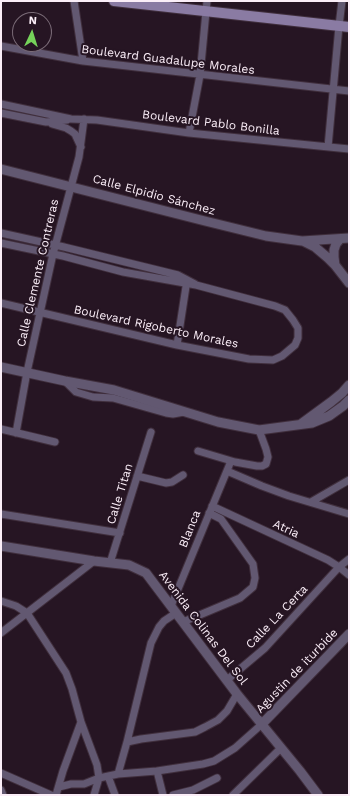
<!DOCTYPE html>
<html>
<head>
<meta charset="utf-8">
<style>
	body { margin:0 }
	#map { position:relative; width:350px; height:796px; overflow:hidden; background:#261523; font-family:"Work Sans",sans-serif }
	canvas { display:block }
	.frame { position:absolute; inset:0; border:2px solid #fbeef8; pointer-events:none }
	.north { position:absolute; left:12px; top:12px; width:40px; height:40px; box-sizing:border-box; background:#261523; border:1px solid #7b6c78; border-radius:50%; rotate:4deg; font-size:11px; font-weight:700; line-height:16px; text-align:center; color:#fbeef8 }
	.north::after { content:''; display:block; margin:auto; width:14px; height:18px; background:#76d25a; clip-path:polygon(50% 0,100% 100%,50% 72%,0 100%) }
</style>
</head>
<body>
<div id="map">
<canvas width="350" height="796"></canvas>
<div class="frame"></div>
<div class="north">N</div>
</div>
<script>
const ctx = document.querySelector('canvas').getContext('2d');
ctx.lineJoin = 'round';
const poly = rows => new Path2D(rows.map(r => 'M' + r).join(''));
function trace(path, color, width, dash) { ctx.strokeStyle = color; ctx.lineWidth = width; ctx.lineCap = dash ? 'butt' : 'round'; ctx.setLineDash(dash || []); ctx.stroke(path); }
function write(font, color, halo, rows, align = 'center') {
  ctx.font = font + ' "Work Sans",sans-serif'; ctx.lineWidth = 4; ctx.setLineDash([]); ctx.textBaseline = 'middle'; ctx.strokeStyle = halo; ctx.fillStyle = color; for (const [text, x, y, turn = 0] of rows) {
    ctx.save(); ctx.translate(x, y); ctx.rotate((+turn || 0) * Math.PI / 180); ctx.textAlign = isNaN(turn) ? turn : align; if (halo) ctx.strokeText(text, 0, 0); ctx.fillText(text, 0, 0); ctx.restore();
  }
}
const minor = poly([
	[74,1,83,61],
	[1,46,83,61,349,91],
	[1,104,71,119,97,120,189,133,349,149],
	[1,113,46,122,67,120],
	[52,124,66,128,71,131,75,134,81,147],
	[189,133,200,75,207,1],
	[328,147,339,26,342,1],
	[1,233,64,247,178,275,195,284],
	[1,243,63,256,123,272,196,285,275,306,285,310,293,320,298,328,298,338,295,345,282,356,273,360,249,359,177,345,1,303],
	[177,345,187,280],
	[65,381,76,392,93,397,113,398,166,413,173,414,184,412],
	[1,429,55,442],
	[16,433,27,372,53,254,79,157,84,119],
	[198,451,235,462,257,466,262,466,266,464,268,457,266,449,259,430],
	[227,471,262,486,289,496,349,514],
	[137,476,166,483,172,482,183,475],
	[311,502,349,480],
	[212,506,328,560,339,567,349,575],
	[1,514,120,533],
	[110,563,151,432],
	[1,601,16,606,27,613,66,673,72,689,81,722,97,765,99,778],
	[171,606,231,461],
	[183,622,240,598,253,587,255,578,253,564,221,519,209,513],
	[1,633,94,561],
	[227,680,265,648,339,567,349,559],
	[127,742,151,643,159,627,164,621,176,613],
	[157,771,163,795],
	[1,773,51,795],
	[118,774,127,742,141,739,195,732,205,727,218,720,227,711,237,694],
	[108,776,115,795],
	[59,787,71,784,84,784,99,778,118,774,157,771,203,764,214,761,235,748,262,724],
	[1,790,3,795],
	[56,795,63,771,81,722],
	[94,795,99,778],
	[173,795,193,790,217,778],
	[233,795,281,748]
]);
const tertiary = poly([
	[1,169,205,221,266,236,302,241,349,238],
	[303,241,315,247,328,258,335,265,349,283],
	[335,265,334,257,334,250,336,244,340,239],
	[1,367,65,381,114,390,218,422,259,430,312,423,329,416,343,406,349,400],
	[301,424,331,402,342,393,349,385],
	[1,546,94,561,129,565,146,573,237,694,300,771,318,795],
	[262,724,349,634]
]);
const secondary = poly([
	[114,1,349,27]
]);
trace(minor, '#402f3d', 9);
trace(tertiary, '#402f3d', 11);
trace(secondary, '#402f3d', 12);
trace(minor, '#625871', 7);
trace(tertiary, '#625871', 9);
trace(secondary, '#8a7ba3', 10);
write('12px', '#fbeef8', '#261523', [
	["Boulevard Guadalupe Morales",168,60,7],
	["Boulevard Pablo Bonilla",211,123,7],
	["Calle Elpidio Sánchez",154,195,15],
	["Calle Clemente Contreras",38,273,-77],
	["Boulevard Rigoberto Morales",156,327,12],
	["Calle Titan",120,494,-73],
	["Blanca",190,529,-68],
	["Atria",286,529,25],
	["Calle La Certa",277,617,-46],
	["Avenida Colinas Del Sol",203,628,53],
	["Agustin de iturbide",297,671,-46]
]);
</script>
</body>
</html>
